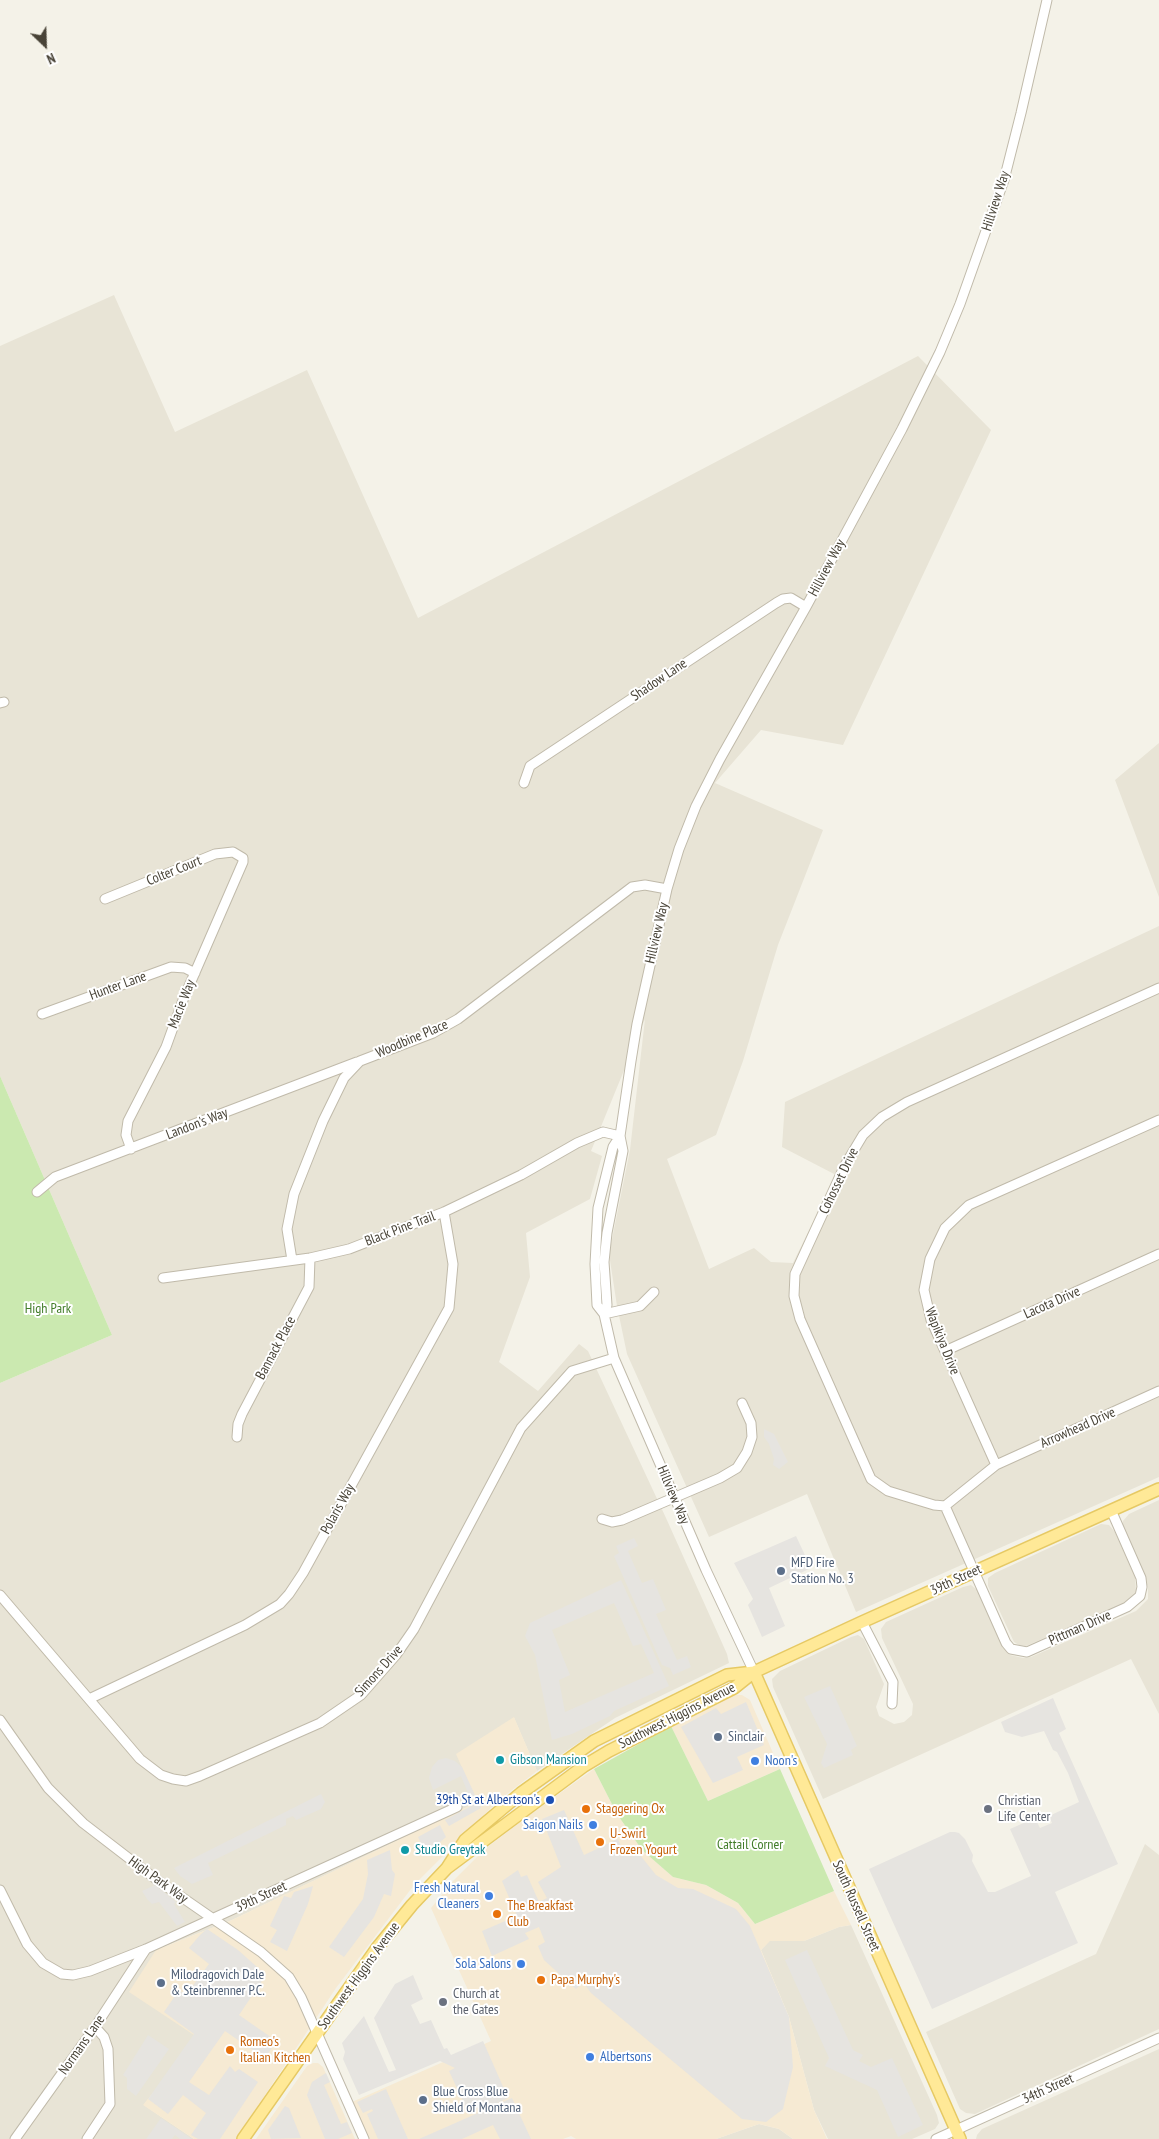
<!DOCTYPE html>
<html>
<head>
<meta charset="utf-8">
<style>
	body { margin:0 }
	#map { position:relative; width:1159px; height:2139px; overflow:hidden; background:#f4f2e8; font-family:"PT Sans Narrow",sans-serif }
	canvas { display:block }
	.north { position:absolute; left:20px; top:20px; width:50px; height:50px; -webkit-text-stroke:4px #fff; paint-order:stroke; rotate:156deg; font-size:14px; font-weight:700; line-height:20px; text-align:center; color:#484337 }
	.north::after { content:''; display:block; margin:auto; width:18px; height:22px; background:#484337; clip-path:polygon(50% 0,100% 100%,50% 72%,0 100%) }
</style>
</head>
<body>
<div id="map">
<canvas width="1159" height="2139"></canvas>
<div class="north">N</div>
</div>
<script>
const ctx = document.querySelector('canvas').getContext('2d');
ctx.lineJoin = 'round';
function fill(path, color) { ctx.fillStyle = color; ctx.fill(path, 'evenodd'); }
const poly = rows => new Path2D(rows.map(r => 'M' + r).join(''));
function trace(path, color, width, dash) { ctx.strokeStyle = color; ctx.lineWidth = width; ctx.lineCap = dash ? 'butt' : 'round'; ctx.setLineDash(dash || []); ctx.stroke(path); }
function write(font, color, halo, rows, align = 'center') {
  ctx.font = font + ' "PT Sans Narrow",sans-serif'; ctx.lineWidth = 4; ctx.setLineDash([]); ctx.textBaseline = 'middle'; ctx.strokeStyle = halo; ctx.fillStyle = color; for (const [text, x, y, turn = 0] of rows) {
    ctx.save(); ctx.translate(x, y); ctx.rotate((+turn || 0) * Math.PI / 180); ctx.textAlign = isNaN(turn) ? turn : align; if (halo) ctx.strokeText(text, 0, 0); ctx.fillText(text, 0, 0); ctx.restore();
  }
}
fill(poly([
	[114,295,175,432,307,370,418,618,918,356,991,430,843,745,761,730,715,783,823,830,778,945,743,1061,716,1135,667,1159,709,1269,754,1248,771,1262,793,1263,836,1175,782,1147,785,1102,1159,926,1159,1477,856,1612,807,1494,709,1537,627,1354,617,1306,609,1254,630,1150,645,1019,591,1151,602,1156,590,1199,526,1233,530,1277,499,1362,538,1391,579,1344,588,1351,666,1518,727,1654,729,1663,615,1718,537,1771,514,1718,478,1802,232,1920,156,1950,197,2037,144,2105,194,2139,0,2139,0,1383,112,1335,0,1076,0,346],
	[1159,743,1159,897,1115,780],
	[1159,1500,1159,1714,1131,1659,823,1799,773,1687,772,1679,780,1671,851,1637,858,1635,864,1639,884,1684,876,1707,879,1716,894,1724,904,1722,912,1715,913,1704,882,1638,881,1629,886,1622,963,1587,971,1585,977,1590,1003,1646,1010,1655,1023,1658,1031,1657,1136,1611,1148,1599,1148,1587,1123,1529,1123,1521,1129,1514],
	[1101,1524,1109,1525,1115,1532,1135,1577,1136,1590,1134,1597,1128,1602,1026,1646,1019,1645,1014,1642,988,1586,988,1578,995,1573],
	[1145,1844,1159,1855,1159,2029,975,2114,966,2113,960,2109,926,2032,1096,1954],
	[851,1925,937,2115,939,2123,935,2129,912,2139,828,2139,814,2110,789,2017,761,1950,770,1940,804,1941,839,1927],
	[1159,2049,1159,2139,976,2139,977,2135,982,2129],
	[759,2124,779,2129,793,2139,716,2139]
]), '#e8e4d6');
fill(poly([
	[734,1695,742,1695,750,1700,780,1769,708,1801,671,1726],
	[514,1717,537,1771,499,1800,414,1885,336,1988,236,2139,194,2139,143,2105,197,2037,129,1992,156,1950,232,1920,477,1802,456,1754],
	[594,1769,617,1814,642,1850,673,1877,706,1885,738,1903,755,1924,834,1891,851,1925,839,1927,804,1941,770,1941,761,1950,789,2017,814,2110,827,2139,793,2139,779,2129,759,2124,716,2139,576,2139,571,2136,563,2139,369,2139,352,2102,491,2041,431,1908,454,1880,485,1849,528,1816],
	[313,2063,318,2063,323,2067,355,2139,256,2139,307,2066]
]), '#f6ead3');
fill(poly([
	[0,1076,112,1335,0,1383],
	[671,1726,708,1801,780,1769,834,1891,755,1924,738,1903,706,1885,673,1877,642,1850,617,1814,594,1769]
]), '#cbe9b0');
fill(poly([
	[764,1429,774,1434,788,1462,779,1469,773,1465,774,1459,769,1444,764,1437],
	[796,1536,811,1568,769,1588,785,1626,762,1637,748,1605,753,1599,734,1563],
	[634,1538,638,1546,628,1551,642,1583,653,1579,666,1610,656,1614,677,1660,687,1656,691,1667,673,1675,670,1668,662,1665,614,1556,619,1553,616,1546],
	[621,1580,669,1686,614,1711,610,1716,572,1734,552,1740,535,1655,525,1636,530,1623],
	[614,1603,633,1646,641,1644,654,1673,565,1712,559,1680,570,1675,552,1630],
	[830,1686,857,1746,851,1750,853,1755,824,1768,821,1763,827,1744,804,1697],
	[1053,1698,1066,1729,1059,1733,1118,1864,1055,1892,1078,1943,932,2009,869,1869,950,1832,955,1832,959,1833,965,1839,973,1855,972,1861,988,1892,995,1892,1031,1876,1010,1829,1035,1818,1040,1828,1052,1823,1049,1816,1079,1802,1068,1773,1057,1752,1053,1750,1044,1731,1022,1737,1005,1732,1001,1722],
	[746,1702,764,1745,737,1757,743,1770,713,1783,681,1727,716,1708,721,1714],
	[446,1758,455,1761,462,1767,481,1808,449,1826,445,1820,473,1805,461,1776,433,1790,429,1778,432,1767,438,1760],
	[321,1794,325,1802,321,1809,296,1820,293,1816,286,1819,286,1825,208,1863,213,1875,192,1884,180,1876,174,1868],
	[564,1810,584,1855,618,1839,622,1849,636,1850,656,1875,678,1888,693,1889,736,1909,750,1926,789,2017,793,2067,783,2109,766,2122,742,2119,591,1993,583,1982,576,1989,544,1960,538,1946,545,1942,539,1927,525,1933,529,1939,492,1956,482,1931,517,1916,502,1881,518,1870,521,1877,527,1875,539,1902,547,1898,538,1882,561,1867,542,1819],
	[440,1825,446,1837,426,1854,418,1837],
	[390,1850,392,1870,395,1874,391,1896,384,1894,374,1917,344,1957,329,1947,363,1899,368,1874,367,1860],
	[155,1885,176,1902,174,1904,185,1922,177,1926,159,1902,152,1904,147,1899,142,1891],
	[313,1886,308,1904,287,1951,270,1942,277,1930,270,1926,284,1896,291,1898,294,1892],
	[207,1929,238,1950,266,1975,239,2015,275,2040,272,2048,264,2058,225,2031,189,2082,209,2095,230,2066,235,2072,239,2069,258,2082,220,2139,198,2139,191,2135,206,2113,183,2095,168,2114,148,2099,194,2034,164,2012,179,1990,186,1995,209,1964,189,1948,200,1935],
	[807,1950,853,2050,863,2055,859,2061,871,2067,892,2058,923,2125,898,2137,877,2090,825,2066,829,2058,785,1960],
	[413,1975,423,1999,411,2005,420,2024,431,2020,444,2049,447,2048,451,2055,483,2041,508,2098,489,2107,481,2106,468,2112,449,2071,455,2068,440,2061,359,2095,343,2059,345,2052,342,2043,364,2016,389,2072,396,2070,374,2018,395,1984],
	[148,2035,169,2049,136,2096,127,2089,127,2078,123,2075],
	[326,2073,330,2082,324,2085,341,2124,347,2122,352,2133,338,2139,325,2139,307,2095,312,2082],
	[386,2089,408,2139,378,2139,367,2114,373,2111,372,2109,363,2113,357,2102],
	[512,2098,531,2139,500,2139,493,2125,462,2139,419,2139],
	[285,2106,289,2108,301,2138,271,2139,268,2130],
	[161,2118,192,2139,180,2139,175,2135,172,2139,146,2139]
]), '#e6e4e0');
const minor = poly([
	[0,703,4,702],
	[524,783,530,766,776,603,783,599,791,598,806,607],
	[105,899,215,854,233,852,243,858,243,862,183,1000,166,1047,128,1121,126,1135,131,1149],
	[42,1014,171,967,185,968,195,973],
	[620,1136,613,1147,598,1208,595,1264,597,1305,604,1314,614,1358,706,1570,754,1672],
	[37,1192,55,1177,357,1062],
	[292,1260,287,1229,294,1194,323,1121,344,1078,360,1061,433,1033,458,1019,632,887,645,885,667,889],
	[163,1278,310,1258,349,1249,444,1212,521,1175,577,1143,603,1132,620,1136],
	[604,1314,607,1305,604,1262,607,1233,623,1151,620,1136,631,1061,637,1024,667,889,679,849,696,806,720,759,806,607,902,429,940,352,960,304,1004,180,1021,113,1047,0],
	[604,1314,640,1306,654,1292],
	[945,1351,1159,1254],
	[237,1437,238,1424,242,1414,309,1287,310,1258],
	[996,1465,931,1320,924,1290,930,1259,945,1228,969,1205,1159,1120],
	[945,1506,934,1505,888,1491,871,1479,800,1319,794,1296,795,1274,845,1165,863,1135,882,1117,907,1102,1159,988],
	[945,1506,1006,1643,1011,1649,1027,1652,1127,1607,1140,1596,1142,1587,1141,1578,1111,1510],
	[945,1506,996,1465,1159,1391],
	[602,1519,612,1522,622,1520,720,1478,737,1468,747,1452,752,1437,751,1423,742,1403],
	[0,1595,140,1759,161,1775,173,1779,186,1781,200,1776,320,1723,361,1695,396,1655,414,1629,521,1428,572,1371,614,1358],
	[862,1622,893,1682,892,1704],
	[89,1699,245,1625,280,1604,289,1594,303,1573,449,1308,453,1264,444,1212],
	[0,1720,48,1788,83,1823,157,1880,261,1952,289,1977,301,1997,364,2139],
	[0,1890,27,1944,43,1963,62,1974,73,1975,90,1971,146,1949,457,1807],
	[15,2139,95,2027,146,1949],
	[87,2139,110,2104,108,2049,104,2037,95,2027],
	[936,2139,1159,2038]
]);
const major = poly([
	[754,1672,960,2139],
	[447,1868,584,1766,609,1751,734,1688,754,1672,862,1622,1159,1489],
	[243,2139,377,1948,412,1905,447,1868,465,1840,521,1793,594,1741,727,1675,754,1672]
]);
trace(minor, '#c0baaa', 11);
trace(major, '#e6c964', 14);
trace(minor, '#fff', 9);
trace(major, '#ffe997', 11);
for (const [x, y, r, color] of [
	[781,1571,5,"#5c6f8a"],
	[718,1737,5,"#5c6f8a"],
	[500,1760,5,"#0f9aa8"],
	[755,1761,5,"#3f7fe0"],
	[550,1800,5,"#1a4fb4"],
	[586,1809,5,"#e8710a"],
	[988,1809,5,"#6b7280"],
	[593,1825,5,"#3f7fe0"],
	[600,1842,5,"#e8710a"],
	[405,1850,5,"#0f9aa8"],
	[489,1896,5,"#3f7fe0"],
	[497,1914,5,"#e8710a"],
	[521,1964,5,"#3f7fe0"],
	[541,1980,5,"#e8710a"],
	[161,1983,5,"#5c6f8a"],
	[443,2002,5,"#6b7280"],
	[230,2050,5,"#e8710a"],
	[590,2057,5,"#3f7fe0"],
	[423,2100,5,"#5c6f8a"]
]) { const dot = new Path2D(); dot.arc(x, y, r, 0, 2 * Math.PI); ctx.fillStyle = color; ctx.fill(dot); trace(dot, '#fff', 2); }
write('14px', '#484337', '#fff', [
	["Hillview Way",996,201,-72],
	["Hillview Way",827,568,-62],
	["Shadow Lane",659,680,-34],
	["Colter Court",174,871,-22],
	["Hillview Way",657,933,-77],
	["Hunter Lane",118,986,-20],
	["Macie Way",182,1004,-68],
	["Woodbine Place",412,1039,-23],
	["Landon's Way",197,1124,-21],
	["Cohosset Drive",839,1181,-64],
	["Black Pine Trail",400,1229,-21],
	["Lacota Drive",1052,1303,-24],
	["Wapikiya Drive",942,1341,68],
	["Bannack Place",276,1348,-62],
	["Arrowhead Drive",1078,1428,-24],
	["Hillview Way",673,1495,67],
	["Polaris Way",338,1509,-61],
	["39th Street",956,1580,-25],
	["Pittman Drive",1080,1628,-24],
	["Simons Drive",379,1671,-48],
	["Southwest Higgins Avenue",677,1716,-27],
	["High Park Way",158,1880,36],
	["39th Street",261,1897,-25],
	["South Russell Street",856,1906,66],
	["Southwest Higgins Avenue",359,1976,-54],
	["Normans Lane",82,2045,-55],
	["34th Street",1048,2089,-24]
]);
write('14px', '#417c28', '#fff', [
	["High Park",48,1309],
	["Cattail Corner",750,1845]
]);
write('14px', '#4e5e75', '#fff', [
	["MFD Fire",791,1563],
	["Station No. 3",791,1579],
	["Sinclair",728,1737],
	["Milodragovich Dale",171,1975],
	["& Steinbrenner P.C.",171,1991],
	["Blue Cross Blue",433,2092],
	["Shield of Montana",433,2108]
], 'left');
write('14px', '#0d838f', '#fff', [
	["Gibson Mansion",510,1760],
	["Studio Greytak",415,1850]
], 'left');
write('14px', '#366cbe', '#fff', [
	["Noon's",765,1761,"left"],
	["Saigon Nails",583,1825],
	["Fresh Natural",479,1888],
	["Cleaners",479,1904],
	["Sola Salons",511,1964],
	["Albertsons",600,2057,"left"]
], 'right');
write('14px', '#164399', '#fff', [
	["39th St at Albertson's",540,1800]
], 'right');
write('14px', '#5b616d', '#fff', [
	["Christian",998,1801],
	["Life Center",998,1817],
	["Church at",453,1994],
	["the Gates",453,2010]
], 'left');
write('14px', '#c56008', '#fff', [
	["Staggering Ox",596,1809],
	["U-Swirl",610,1834],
	["Frozen Yogurt",610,1850],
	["The Breakfast",507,1906],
	["Club",507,1922],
	["Papa Murphy's",551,1980],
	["Romeo's",240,2042],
	["Italian Kitchen",240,2058]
], 'left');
</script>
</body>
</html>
